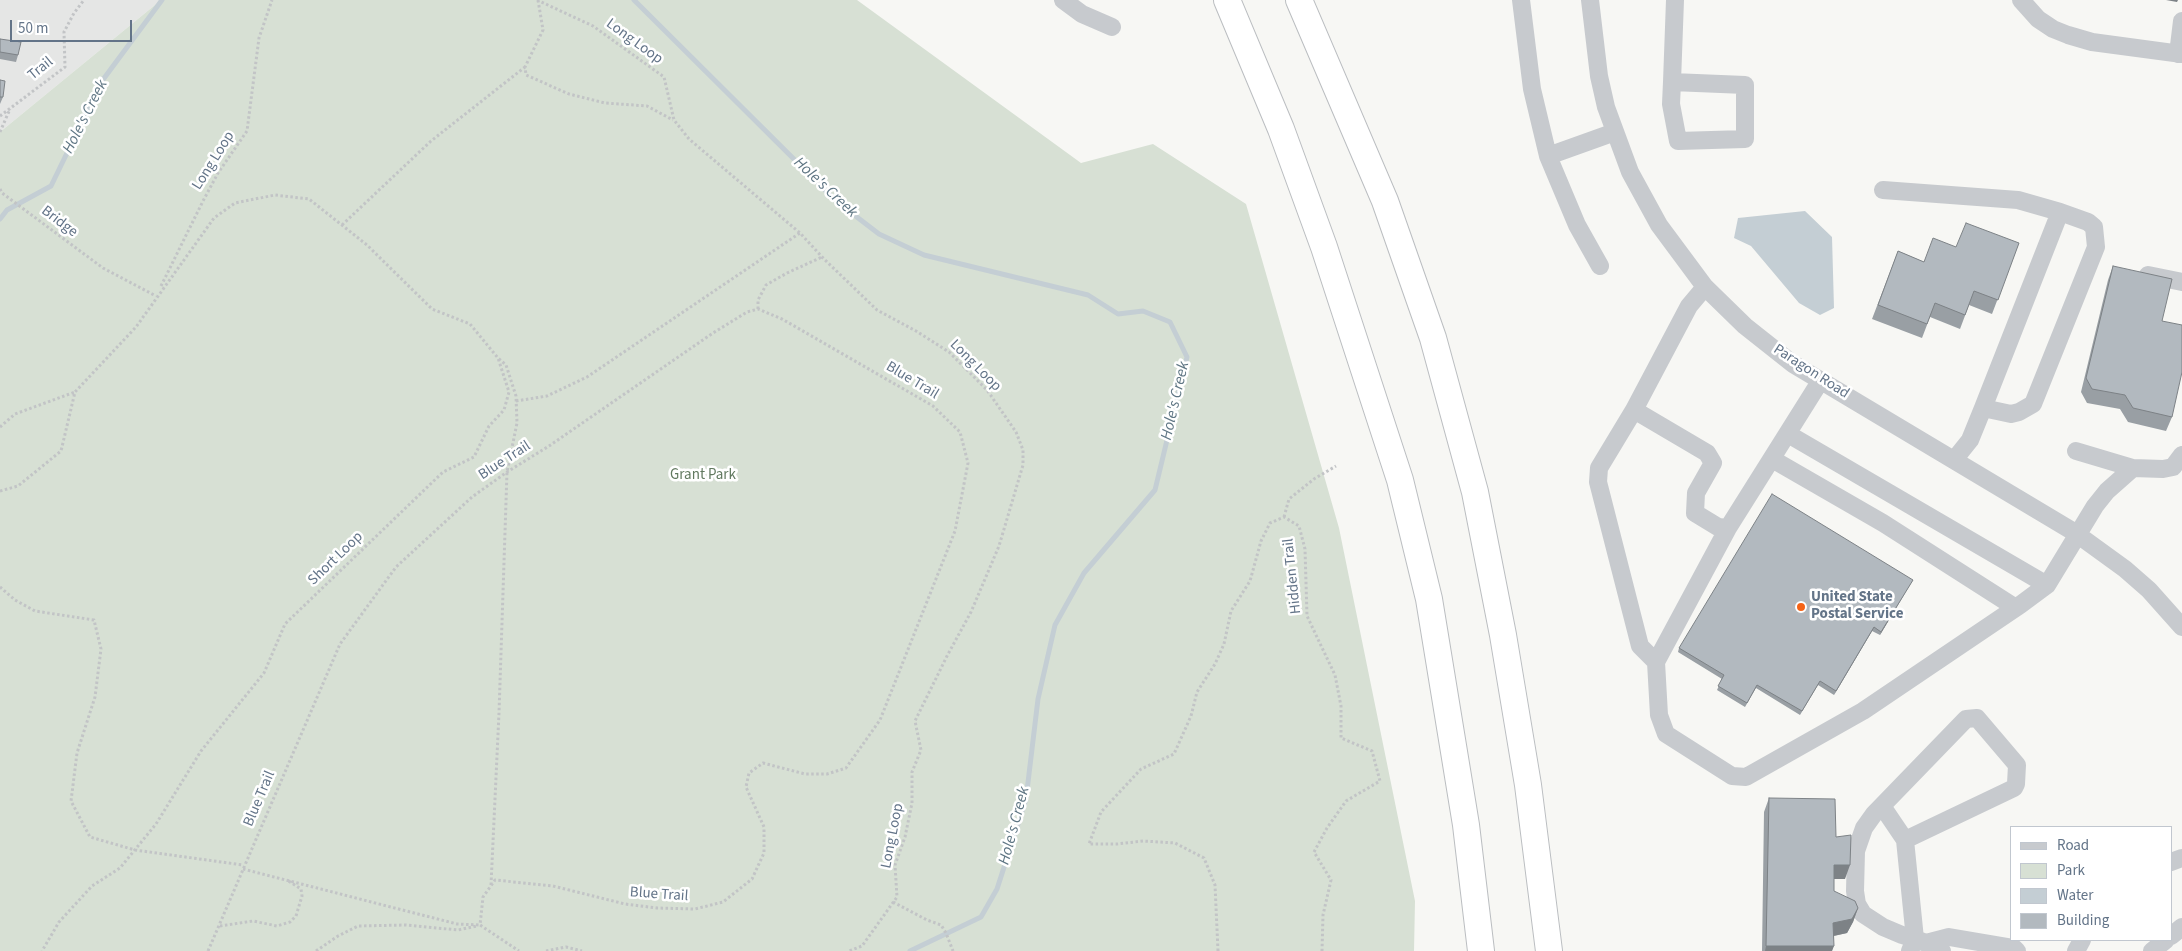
<!DOCTYPE html>
<html>
<head>
<meta charset="utf-8">
<style>
	body { margin:0 }
	#map { position:relative; width:2182px; height:951px; overflow:hidden; background:#f7f7f4; font-family:"Source Sans 3",sans-serif }
	canvas { display:block }
	.legend { position:absolute; left:2010px; top:826px; width:162px; height:115px; box-sizing:border-box; background:#fff; border:1px solid #c1c7cf; margin:0; padding:6px 9px; list-style:none; font-size:15px; color:#637488 }
	.legend li { display:flex; align-items:center; gap:10px; height:25px }
	.legend b { width:25px; border:1px solid #c1c7cf }
	.scale { position:absolute; left:10px; top:20px; width:122px; height:22px; box-sizing:border-box; border:2px solid #637488; border-top:0; padding-left:6px; font-size:15px; line-height:18px; white-space:nowrap; color:#637488; -webkit-text-stroke:4px #fff; paint-order:stroke }
</style>
</head>
<body>
<div id="map">
<canvas width="2182" height="951"></canvas>
<ul class="legend">
<li><b style="height:6px;background:#c7cace"></b>Road</li>
<li><b style="height:14px;background:#d7e0d4"></b>Park</li>
<li><b style="height:14px;background:#c4ced4"></b>Water</li>
<li><b style="height:14px;background:#b2b9bf"></b>Building</li>
</ul>
<div class="scale">50 m</div>
</div>
<script>
const ctx = document.querySelector('canvas').getContext('2d');
ctx.lineJoin = 'round';
function fill(path, color) { ctx.fillStyle = color; ctx.fill(path, 'evenodd'); }
const poly = rows => new Path2D(rows.map(r => 'M' + r).join(''));
function trace(path, color, width, dash) { ctx.strokeStyle = color; ctx.lineWidth = width; ctx.lineCap = dash ? 'butt' : 'round'; ctx.setLineDash(dash || []); ctx.stroke(path); }
function write(font, color, halo, rows, align = 'center') {
  ctx.font = font + ' "Source Sans 3",sans-serif'; ctx.lineWidth = 5; ctx.setLineDash([]); ctx.textBaseline = 'middle'; ctx.strokeStyle = halo; ctx.fillStyle = color; for (const [text, x, y, turn = 0] of rows) {
    ctx.save(); ctx.translate(x, y); ctx.rotate((+turn || 0) * Math.PI / 180); ctx.textAlign = isNaN(turn) ? turn : align; if (halo) ctx.strokeText(text, 0, 0); ctx.fillText(text, 0, 0); ctx.restore();
  }
}
fill(poly([
	[0,0,161,0,0,132]
]), '#e5e6e5');
fill(poly([
	[161,0,857,0,1081,163,1153,144,1246,204,1339,528,1415,901,1414,951,0,951,0,132]
]), '#d7e0d4');
fill(poly([
	[1805,211,1832,237,1834,308,1820,315,1799,303,1751,246,1734,238,1738,218]
]), '#c4ced4');
trace(poly([
	[634,0,836,201,879,234,924,255,1088,295,1118,314,1143,311,1170,322,1187,357,1155,490,1084,573,1055,625,1038,699,1026,799,997,889,981,917,910,951],
	[0,219,7,210,51,186,102,81,162,0]
]), '#c4ced4', 5);
const highway = poly([
	[1227,0,1281,129,1324,247,1400,480,1429,599,1466,825,1481,951],
	[1299,0,1385,201,1433,338,1475,492,1503,635,1528,785,1549,951]
]);
trace(highway, '#bbbec1', 28);
trace(poly([
	[537,0,593,26,664,77,674,120,689,139,800,233,824,259,877,310,916,331,949,352,987,390,1016,432,1023,450,1023,465,999,546,971,612,947,656,915,721,921,750,912,772,912,803,905,837,895,865,897,897,862,946,849,951],
	[538,0,543,30,525,67,526,75,569,94,605,103,647,106,673,120],
	[0,116,65,67,64,32,74,13,84,0],
	[0,132,10,109],
	[0,189,2,193,103,268,156,296],
	[342,225,431,141,525,67],
	[161,286,203,201,218,173,247,131,259,38,272,0],
	[758,309,758,300,766,285,787,273,822,257],
	[516,401,547,396,587,377,800,233],
	[0,427,15,414,75,392],
	[0,491,18,486,61,451,75,392,136,327,214,218,235,203,275,195,309,199,367,245,432,309,470,324,498,358,509,392,504,410,489,426,474,457,443,472,285,624,264,673,201,751,156,824,120,868,92,886,59,922,42,951],
	[1284,517,1289,499,1314,479,1336,466],
	[0,587,15,600,35,611,94,620,101,649,95,697,77,753,71,801,90,837,135,850,243,865],
	[243,869,457,924,480,925],
	[491,885,499,713,507,472,517,423,516,396,506,365,498,358],
	[893,902,927,920,941,925,946,933,953,951],
	[220,926,253,921,277,926,290,922,296,916,302,896,301,889,287,880],
	[208,951,340,644,396,567,472,497,507,472,549,446,713,333,747,312,758,309,782,319,933,406,960,432,968,463,955,531,880,720,846,768,827,774,805,774,763,763,749,773,746,787,764,827,764,853,752,879,723,902,695,909,657,908,625,904,553,886,495,880,483,897,480,925,519,951],
	[316,951,338,936,358,926,406,925,458,930,477,926],
	[546,951,566,947,582,951],
	[1218,951,1215,885,1204,858,1175,843,1143,841,1117,844,1089,844,1101,812,1141,769,1174,754,1191,716,1197,692,1215,664,1224,644,1231,611,1250,581,1261,541,1270,523,1284,517,1299,526,1305,549,1307,616,1335,675,1341,706,1341,738,1372,751,1380,781,1346,801,1327,828,1314,852,1331,880,1323,915,1322,951]
]), '#c2c4c6', 3, [2.5, 2.5]);
trace(poly([
	[1063,0,1082,14,1112,27],
	[1521,0,1532,89,1548,156,1615,132],
	[1590,0,1599,76,1606,107,1630,172,1659,225,1705,287,1745,326,1793,364,2074,532,2125,569,2149,590,2182,627],
	[2021,0,2038,19,2053,29,2068,35,2092,42,2182,54],
	[2178,54,2182,21],
	[1672,82,1745,85,1745,139,1678,141,1671,104,1672,82,1675,0],
	[1548,156,1577,225,1600,266],
	[1883,190,2018,200,2060,212],
	[2148,275,2182,282],
	[1705,287,1689,306,1634,410,1707,453,1713,463,1696,493,1695,513,1718,527,1728,528],
	[1821,380,1728,528,1656,662,1659,715,1666,734,1732,776,1746,777,1863,711,2020,605,2047,585,2095,506,2107,491,2133,468,2163,469,2173,467,2182,455],
	[1634,410,1599,468,1598,482,1640,646,1656,662],
	[1788,434,2047,585],
	[2076,451,2133,468],
	[1772,459,1883,523,2016,608],
	[1954,460,1970,440,1983,408,2060,212,2088,222,2094,227,2096,247,2033,404,2019,412,2011,414,1983,408],
	[1882,806,1905,840],
	[2171,862,2182,858],
	[2171,936,2182,927],
	[1910,951,1915,939,1905,840,2014,788,2016,784,2017,765,1977,718,1966,719,1874,814,1864,828,1856,851,1855,891,1857,904,1863,914,1883,927,1902,935,1915,939,1926,943],
	[1942,951,1926,943,1949,937,2014,948,2017,951],
	[2076,951,2082,940],
	[2152,951,2166,940]
]), '#c7cace', 18);
trace(highway, '#fff', 26);
fill(poly([
	[0,39,18,55,16,62,0,59],
	[0,80,3,97,0,104],
	[2019,243,1992,314,1969,305,1960,329,1930,317,1922,338,1872,319,1898,251,1924,262,1956,247],
	[2113,266,2162,321,2172,417,2166,431,2128,422,2120,409,2087,403,2081,392,2108,280],
	[1913,580,1911,583,1880,635,1872,631,1834,695,1818,685,1800,715,1756,688,1745,707,1717,690,1722,679,1678,652,1679,648],
	[1769,798,1836,837,1845,879,1834,879,1834,891,1858,908,1853,922,1847,933,1834,936,1832,951,1762,951,1764,812]
]), '#999fa4');
fill(poly([
	[2166,0,2178,0,2177,2],
	[1913,580,1911,583,1880,635,1881,632],
	[1874,627,1872,631,1834,695,1836,691],
	[1834,865,1850,865,1845,879,1829,879],
	[1858,908,1853,922,1847,933,1828,937,1833,923],
	[1766,946,1834,946,1832,951,1765,951]
]), '#7d8286');
const building = poly([
	[0,39,21,42,18,55,0,52,0,39],
	[0,80,5,81,3,97,0,97,0,80],
	[1966,223,2019,243,1998,300,1974,291,1965,315,1935,303,1927,324,1878,305,1898,251,1924,262,1933,238,1956,247,1966,223],
	[2113,266,2172,279,2162,321,2182,325,2182,372,2172,417,2133,408,2125,395,2092,389,2086,378,2113,266],
	[1772,494,1913,580,1881,632,1874,627,1836,691,1820,681,1802,711,1757,685,1747,703,1718,686,1724,675,1679,648,1772,494],
	[1769,798,1835,799,1836,837,1851,835,1850,865,1834,865,1834,891,1855,901,1858,908,1852,919,1833,923,1834,946,1766,946,1769,798]
]);
fill(building, '#b2b9bf');
trace(building, '#7d8286', 1);
for (const [x, y, r, color] of [
	[1801,607,5,"#f56316"]
]) { const dot = new Path2D(); dot.arc(x, y, r, 0, 2 * Math.PI); ctx.fillStyle = color; ctx.fill(dot); trace(dot, '#fff', 2); }
write('15px', '#637488', '#fff', [
	["Long Loop",634,42,36],
	["Trail",41,69,-39],
	["Long Loop",214,161,-58],
	["Bridge",59,222,37],
	["Long Loop",975,366,45],
	["Paragon Road",1811,372,33],
	["Blue Trail",912,381,31],
	["Blue Trail",505,461,-33],
	["Short Loop",336,559,-44],
	["Hidden Trail",1293,576,-96],
	["Blue Trail",260,799,-67],
	["Long Loop",893,836,-79],
	["Blue Trail",659,895,4]
]);
write('15px', '#61795f', '#fff', [
	["Grant Park",703,476]
]);
write('bold 15px', '#637488', '#fff', [
	["United State",1811,598],
	["Postal Service",1811,615]
], 'left');
write('italic 16px', '#5f7684', '#fff', [
	["Hole's Creek",86,117,-63],
	["Hole's Creek",825,188,43],
	["Hole's Creek",1176,401,-77],
	["Hole's Creek",1015,826,-75]
]);
</script>
</body>
</html>
